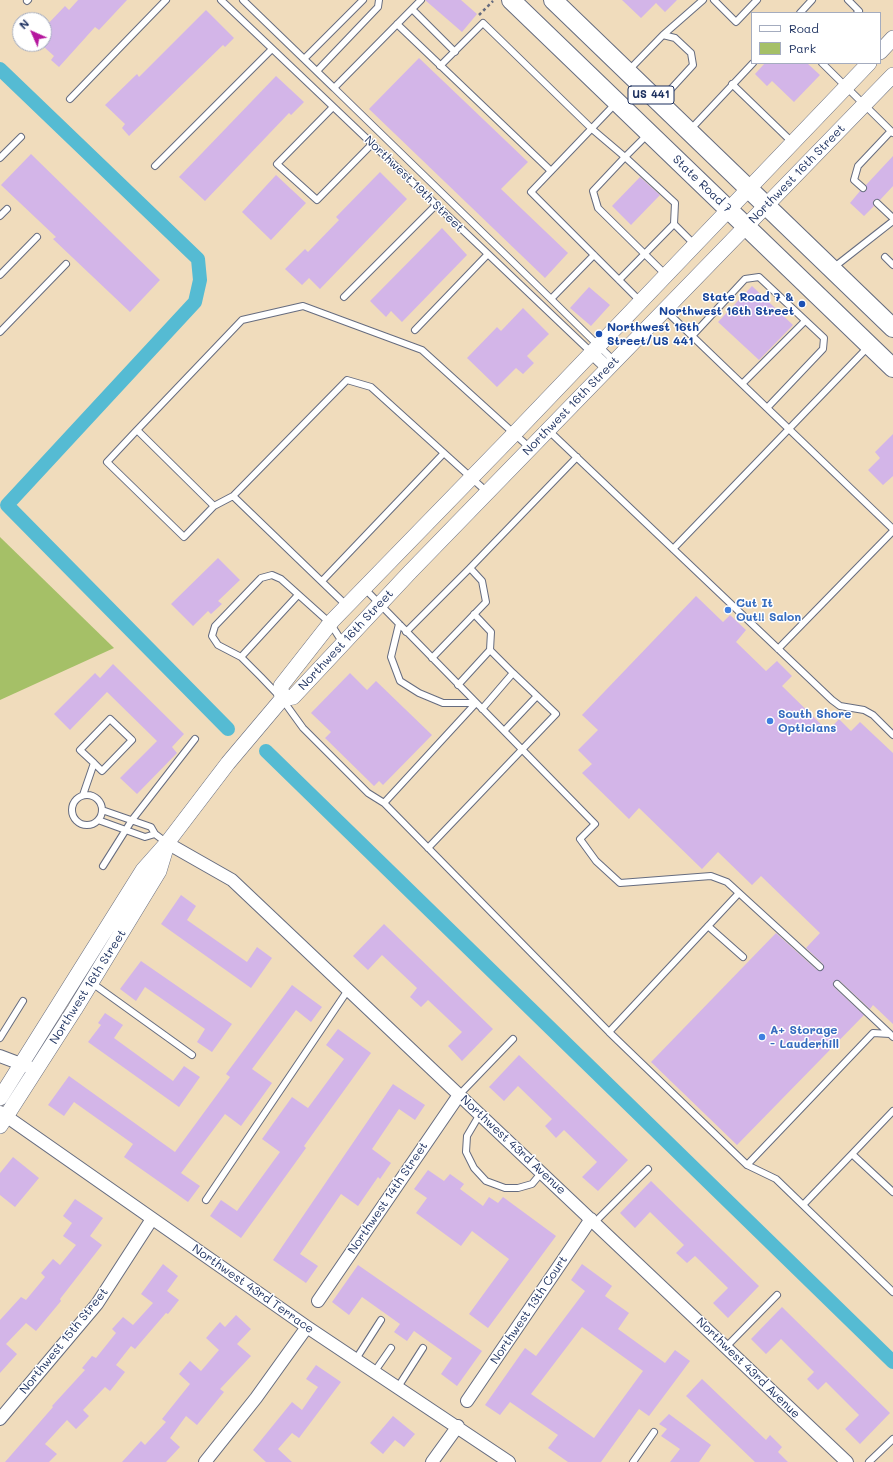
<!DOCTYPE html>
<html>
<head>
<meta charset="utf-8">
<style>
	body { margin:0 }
	#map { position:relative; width:893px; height:1462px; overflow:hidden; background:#f0dcbc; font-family:Mali,sans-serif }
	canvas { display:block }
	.legend { position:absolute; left:751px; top:12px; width:130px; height:52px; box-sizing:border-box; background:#fff; border:1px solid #a4acbf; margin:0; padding:5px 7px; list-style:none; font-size:12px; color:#1b2f5e }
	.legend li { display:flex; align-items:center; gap:8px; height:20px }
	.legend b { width:20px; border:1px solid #a4acbf }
	.north { position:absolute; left:12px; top:12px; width:40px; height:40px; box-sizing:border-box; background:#fff; border:1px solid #a4acbf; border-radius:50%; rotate:315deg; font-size:11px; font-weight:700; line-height:16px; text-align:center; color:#1b2f5e }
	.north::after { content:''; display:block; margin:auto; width:14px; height:18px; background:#b5179e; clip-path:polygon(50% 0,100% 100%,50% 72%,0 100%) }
</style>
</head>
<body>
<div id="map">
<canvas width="893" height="1462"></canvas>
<ul class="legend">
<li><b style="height:5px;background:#fff"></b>Road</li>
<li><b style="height:11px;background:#a5c067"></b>Park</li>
</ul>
<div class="north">N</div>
</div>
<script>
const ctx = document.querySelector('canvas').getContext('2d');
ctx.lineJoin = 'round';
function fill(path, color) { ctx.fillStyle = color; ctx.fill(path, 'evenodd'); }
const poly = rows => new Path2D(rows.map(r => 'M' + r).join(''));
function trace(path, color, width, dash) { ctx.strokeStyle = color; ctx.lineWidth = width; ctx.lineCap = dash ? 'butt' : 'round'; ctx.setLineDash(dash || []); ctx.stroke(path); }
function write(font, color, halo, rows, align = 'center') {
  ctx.font = font + ' Mali,sans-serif'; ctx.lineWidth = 3; ctx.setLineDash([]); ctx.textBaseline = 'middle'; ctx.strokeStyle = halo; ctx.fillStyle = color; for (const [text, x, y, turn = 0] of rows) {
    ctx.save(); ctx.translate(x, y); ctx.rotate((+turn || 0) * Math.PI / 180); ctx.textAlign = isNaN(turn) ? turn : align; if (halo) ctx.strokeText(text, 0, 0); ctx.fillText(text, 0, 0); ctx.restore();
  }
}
fill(poly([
	[0,537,114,648,0,700]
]), '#a5c067');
trace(poly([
	[0,69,198,259,200,280,195,302,7,505,228,729],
	[266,751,893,1362]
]), '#55bbd3', 14);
fill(poly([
	[78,0,127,0,99,30,95,27,59,67,51,60,54,56,44,47,44,28,65,6,69,10],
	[425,0,461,0,477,14,462,32],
	[622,0,677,0,665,12,656,3,641,18],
	[206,10,234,38,225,47,223,45,129,136,122,128,125,124,105,105,137,74,139,77],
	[419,58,528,162,501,189,568,253,545,278,369,109],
	[765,63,807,63,820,75,794,102,772,81,767,86,755,74],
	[276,76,304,102,291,115,289,113,205,201,179,177],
	[31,154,160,280,130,312,53,239,56,237,1,185],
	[893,156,893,186,880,200,874,200,873,202,874,206,864,216,850,203,860,191,866,191,866,185],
	[380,172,407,199,320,289,309,278,302,285,285,269,305,249,308,252,339,220,336,217],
	[276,175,306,203,271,240,242,212],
	[640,177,660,195,631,225,612,206],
	[442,228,467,255,402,322,391,311,386,317,370,301],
	[752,286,793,325,759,360,718,322],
	[589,287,610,305,591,326,570,308],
	[523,308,549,334,527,356,534,363,523,374,516,368,497,387,467,358,497,327,501,331],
	[893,434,893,476,883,485,868,470,880,458,875,452],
	[218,558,240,580,218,601,222,604,211,614,208,611,193,626,171,604],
	[696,596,723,622,730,615,746,630,736,642,766,671,777,661,792,676,782,686,828,731,839,719,851,731,860,722,893,753,893,1024,873,1005,870,1009,840,981,834,981,833,983,834,987,864,1015,737,1145,651,1062,776,933,817,970,823,970,823,964,806,948,820,933,761,876,752,885,718,852,702,869,639,808,629,819,582,773,592,764,578,750,598,730,582,715],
	[113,664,184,734,172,747,177,753,137,794,120,778,157,741,107,692,70,730,54,714,95,673,100,678],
	[350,673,367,690,376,681,432,735,383,785,379,781,374,786,325,738,331,732,311,713],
	[181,895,196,906,187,920,247,962,257,947,272,958,251,988,161,924],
	[384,924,493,1029,462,1061,448,1046,462,1032,428,1000,421,1007,410,997,417,988,382,955,368,970,353,956],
	[141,961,232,1024,212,1052,197,1042,205,1029,145,987,136,1001,120,989],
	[292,985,322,1007,311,1022,296,1010,252,1069,272,1083,241,1126,225,1114,181,1173,200,1186,188,1202,124,1157,133,1144,74,1102,64,1116,48,1105,69,1076,175,1152,230,1077,226,1074],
	[105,1013,123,1025,114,1038,173,1081,184,1066,200,1077,179,1107,88,1042,101,1025,98,1023],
	[338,1029,371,1053,304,1146,306,1148,241,1238,210,1216,221,1200,237,1211,280,1152,262,1139,292,1097,308,1108,344,1059,326,1045],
	[519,1055,628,1160,598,1191,582,1177,597,1162,564,1130,556,1138,545,1126,552,1119,518,1086,504,1101,489,1087],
	[393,1084,425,1105,415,1120,399,1109,372,1149,391,1163,380,1179,378,1177,358,1206,341,1194,300,1254,318,1266,306,1283,273,1260],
	[13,1157,39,1178,15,1207,0,1195,0,1173],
	[428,1170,444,1181,450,1174,464,1184,460,1189,483,1206,489,1197,498,1203,503,1197,556,1236,488,1328,469,1314,509,1259,472,1231,461,1246,416,1213,427,1198,414,1189],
	[651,1181,759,1286,728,1318,713,1303,728,1288,695,1256,687,1263,676,1253,684,1245,650,1212,635,1228,620,1213],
	[75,1199,103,1218,90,1236,102,1245,60,1299,61,1301,36,1331,26,1323,6,1344,17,1354,0,1373,0,1320,21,1297,26,1300,45,1277,41,1273,53,1259,60,1265,76,1245,63,1236,72,1223,63,1216],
	[163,1264,178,1276,167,1291,179,1300,168,1314,166,1313,135,1349,131,1346,116,1365,125,1372,110,1391,105,1387,83,1410,89,1416,76,1429,67,1420,45,1444,57,1454,49,1462,5,1462,53,1407,52,1406,85,1370,82,1368,92,1356,96,1358,116,1333,112,1329,123,1317,133,1325,153,1303,141,1294],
	[582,1264,612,1286,605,1296,629,1313,618,1329,665,1363,675,1350,690,1361,649,1416,639,1409,601,1462,568,1462,548,1448,558,1435,510,1402,500,1415,485,1405,525,1348,536,1356,585,1291,571,1280],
	[582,1327,643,1371,594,1438,531,1394],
	[358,1265,482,1351,457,1386,441,1374,452,1358,414,1331,407,1341,394,1332,400,1324,362,1297,349,1315,332,1302],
	[782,1307,890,1413,860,1444,845,1429,859,1415,826,1382,818,1390,807,1379,814,1372,781,1339,766,1354,751,1339],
	[236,1315,251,1329,237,1344,251,1356,220,1389,224,1392,197,1425,186,1416,170,1438,180,1447,166,1462,122,1462,141,1441,145,1445,166,1422,162,1419,190,1384,179,1374,190,1361,201,1371,219,1350,206,1338,220,1322,225,1327],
	[316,1365,341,1382,299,1438,292,1433,278,1449,292,1462,266,1462,253,1450,292,1402,302,1410,318,1387,306,1379],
	[702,1379,766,1440,770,1435,782,1447,778,1452,788,1462,755,1462,686,1396],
	[669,1414,711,1445,699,1462,670,1462,680,1449,661,1436,667,1429,659,1424],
	[393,1416,415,1434,404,1447,395,1440,383,1454,370,1443]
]), '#d3b5e8');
const service = poly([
	[221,0,592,353],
	[243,0,334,88],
	[421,0,334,88,551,299],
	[714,0,736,22,757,0],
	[848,0,859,11,857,13],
	[27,1,28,0],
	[412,9,455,52],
	[800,13,812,0],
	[397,24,551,171],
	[663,35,703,0],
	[304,59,363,0],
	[822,63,893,133],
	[440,66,483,23,592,129,625,157,648,134],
	[317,71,378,7,379,0],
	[628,71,663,35,675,38,691,53,693,65,660,101],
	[732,84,793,143],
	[70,99,166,0],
	[616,103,531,192,641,302],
	[333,107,277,164,317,200,372,144],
	[690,130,753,63],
	[0,158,21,137],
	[155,166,272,49],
	[863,188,854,180,858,166,891,131],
	[877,203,893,218],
	[0,216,7,209],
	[594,255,551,299,614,361],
	[885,257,893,265],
	[833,268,893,221],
	[0,275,37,237],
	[666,275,598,208,593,191,625,157,675,203,674,224,694,244],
	[619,280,674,224],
	[344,297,436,205],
	[665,310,893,529],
	[415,330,488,254],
	[0,332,66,264],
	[692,336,745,279,759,277,824,338,823,349,767,408],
	[742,384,805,321],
	[137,430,242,320,303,306,422,350,530,448],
	[548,430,832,700,840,706,864,710,873,715,893,735],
	[214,506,184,537,107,462,137,430,214,506,233,496],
	[673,549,869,346],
	[470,568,577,457],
	[322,581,444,453],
	[364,588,595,824,580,839,596,861,620,883,711,876,727,882,820,967],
	[346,605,233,496,347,380,371,387,487,492],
	[399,624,391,657,400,681,419,693,443,703,476,703],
	[406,632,470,568,482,581,486,602,432,658],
	[343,643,330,623,281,579,272,575,261,578,215,626,212,636,218,645,241,657,261,677,282,699,303,728,368,793,384,803,609,1032,747,1165,776,1179,893,1292],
	[778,649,893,531],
	[241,657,298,595],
	[458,685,490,650,491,632,474,614],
	[482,709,513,673,490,650],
	[504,731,537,696],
	'72 810a15 15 0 1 1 30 0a15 15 0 1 1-30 0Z',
	[83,795,94,763,102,771,132,740,110,719,80,750,94,763],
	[384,803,476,703],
	[102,810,151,827,155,834,167,843],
	[98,820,145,837,155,834],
	[428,848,556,714,513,673],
	[103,866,132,820,195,739],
	[708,926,743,957],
	[92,983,192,1055],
	[837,984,890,1034],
	[609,1032,739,893],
	[0,1038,23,1001],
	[459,1095,513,1039],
	[480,1114,467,1136,466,1152,474,1168,486,1181,505,1188,518,1188,532,1184,542,1172],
	[852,1154,893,1111],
	[747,1165,873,1033,890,1034,893,1037],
	[206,1200,348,990],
	[803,1205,852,1154,893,1192],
	[595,1222,648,1169],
	[726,1347,777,1295],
	[356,1359,381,1320],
	[375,1371,391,1348],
	[398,1387,423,1348],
	[633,1462,654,1432],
	[869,1462,893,1439]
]);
const minor = poly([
	[592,353,608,368],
	[167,843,232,880,847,1462],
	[0,1056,29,1067],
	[0,1112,307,1327,509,1462],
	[318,1301,459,1095],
	[467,1401,591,1219],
	[0,1419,97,1304,152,1219],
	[205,1462,256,1398,307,1327],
	[432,1462,458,1426]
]);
const tertiary = poly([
	[880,52,893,38],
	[282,699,281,686,332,621,514,434,869,63],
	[0,1098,143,870,167,843,228,763,282,699,293,697,410,572,893,75],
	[0,1126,75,1009,159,871,166,848]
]);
const primary = poly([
	[511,0,893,368],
	[553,0,893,328]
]);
trace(service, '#666c7f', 8);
trace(minor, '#666c7f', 14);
trace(tertiary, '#666c7f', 16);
trace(primary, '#666c7f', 20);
trace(poly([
	[479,15,493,1]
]), '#666c7f', 2.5, [3, 3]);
trace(service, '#fff', 6);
trace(minor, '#fff', 12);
trace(tertiary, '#fff', 15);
trace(primary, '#fff', 18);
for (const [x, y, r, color] of [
	[802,304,4,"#1a4fb4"],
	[599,334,4,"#1a4fb4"],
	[728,610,4,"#3f7fe0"],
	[770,721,4,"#3f7fe0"],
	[762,1037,4,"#3f7fe0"]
]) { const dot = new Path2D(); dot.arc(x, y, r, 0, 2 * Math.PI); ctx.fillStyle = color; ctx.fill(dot); trace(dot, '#fff', 1.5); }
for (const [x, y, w] of [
	[651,95,46]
]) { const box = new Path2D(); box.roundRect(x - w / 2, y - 9, w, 18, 3); ctx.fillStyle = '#fff'; ctx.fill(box); trace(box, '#1b2f5e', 1); }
write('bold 11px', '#1b2f5e', null, [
	["US 441",651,95]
]);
write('12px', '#1b2f5e', '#fff', [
	["Northwest 16th Street",797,174,-46],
	["Northwest 19th Street",414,184,44],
	["State Road 7",702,184,44],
	["Northwest 16th Street",571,406,-46],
	["Northwest 16th Street",346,640,-47],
	["Northwest 16th Street",88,987,-58],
	["Northwest 43rd Avenue",513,1145,43],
	["Northwest 14th Street",388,1198,-56],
	["Northwest 43rd Terrace",253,1289,35],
	["Northwest 13th Court",529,1310,-56],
	["Northwest 15th Street",64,1341,-51],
	["Northwest 43rd Avenue",748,1368,44]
]);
write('bold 12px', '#164399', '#fff', [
	["State Road 7 &",794,297],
	["Northwest 16th Street",794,311],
	["Northwest 16th",607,327,"left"],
	["Street/US 441",607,341,"left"]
], 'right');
write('bold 12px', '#366cbe', '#fff', [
	["Cut It",736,603],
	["Out!! Salon",736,617],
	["South Shore",778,714],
	["Opticians",778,728],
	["A+ Storage",770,1030],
	["- Lauderhill",770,1044]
], 'left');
</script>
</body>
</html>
